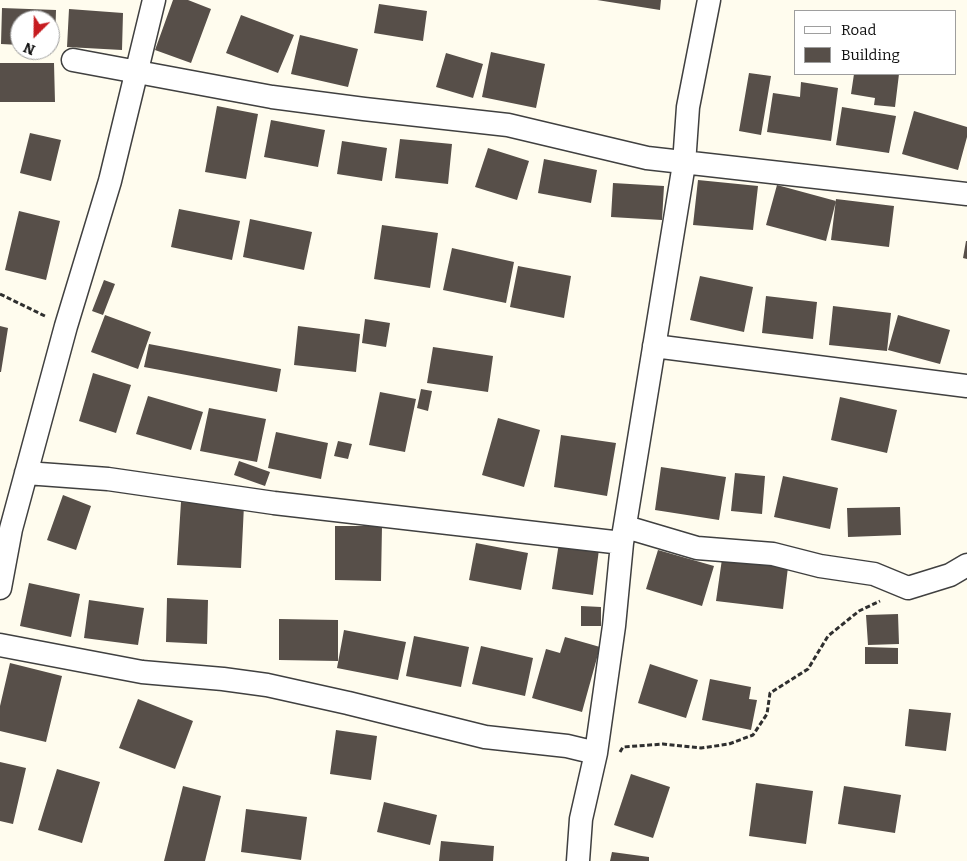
<!DOCTYPE html>
<html>
<head>
<meta charset="utf-8">
<style>
	body { margin:0 }
	#map { position:relative; width:967px; height:861px; overflow:hidden; background:#fffcee; font-family:Bitter,serif }
	canvas { display:block }
	.legend { position:absolute; left:794px; top:10px; width:162px; height:65px; box-sizing:border-box; background:#fff; border:1px solid #9e9e9e; margin:0; padding:6px 9px; list-style:none; font-size:15px; color:#0d0d0d }
	.legend li { display:flex; align-items:center; gap:10px; height:25px }
	.legend b { width:25px; border:1px solid #9e9e9e }
	.north { position:absolute; left:10px; top:10px; width:50px; height:50px; box-sizing:border-box; background:#fff; border:1px solid #9e9e9e; border-radius:50%; rotate:203deg; font-size:14px; font-weight:700; line-height:20px; text-align:center; color:#0d0d0d }
	.north::after { content:''; display:block; margin:auto; width:18px; height:22px; background:#c61c20; clip-path:polygon(50% 0,100% 100%,50% 72%,0 100%) }
</style>
</head>
<body>
<div id="map">
<canvas width="967" height="861"></canvas>
<ul class="legend">
<li><b style="height:6px;background:#fff"></b>Road</li>
<li><b style="height:14px;background:#574f49"></b>Building</li>
</ul>
<div class="north">N</div>
</div>
<script>
const ctx = document.querySelector('canvas').getContext('2d');
ctx.lineJoin = 'round';
function fill(path, color) { ctx.fillStyle = color; ctx.fill(path, 'evenodd'); }
const poly = rows => new Path2D(rows.map(r => 'M' + r).join(''));
function trace(path, color, width, dash) { ctx.strokeStyle = color; ctx.lineWidth = width; ctx.lineCap = dash ? 'butt' : 'round'; ctx.setLineDash(dash || []); ctx.stroke(path); }
fill(poly([
	[173,0,188,0,211,9,191,63,155,50],
	[597,0,661,0,660,10],
	[379,4,427,11,423,41,374,33],
	[2,8,56,10,55,45,50,45,50,20,20,20,20,45,1,44],
	[69,9,123,13,122,50,67,47],
	[241,15,294,35,278,73,226,53],
	[300,35,358,49,348,87,291,74],
	[491,52,545,64,536,108,482,97],
	[446,53,483,64,473,98,436,87],
	[0,63,54,63,55,102,0,102],
	[749,73,771,76,761,135,739,131],
	[854,74,899,74,895,107,874,105,875,98,851,94],
	[801,82,838,88,831,141,767,132,773,93,800,97],
	[217,106,258,114,246,179,205,172],
	[842,107,896,116,889,153,836,145],
	[914,111,967,127,967,137,958,170,902,154],
	[271,120,325,130,318,167,264,157],
	[30,133,61,140,51,181,20,173],
	[400,139,452,144,448,184,395,178],
	[342,141,387,148,382,181,337,174],
	[488,148,529,161,517,200,475,187],
	[544,159,597,170,591,203,538,193],
	[698,180,758,186,753,230,693,225],
	[613,183,664,186,662,220,611,217],
	[777,185,836,201,826,241,766,225],
	[836,199,894,206,889,247,831,240],
	[179,209,240,221,232,260,171,247],
	[19,211,60,221,46,280,5,270],
	[250,219,312,232,304,270,243,257],
	[382,225,438,233,430,288,374,279],
	[966,241,967,241,967,259,963,258],
	[452,248,514,262,506,303,443,290],
	[518,266,571,276,564,318,510,307],
	[700,276,753,287,744,332,690,320],
	[104,280,115,284,103,315,92,311],
	[766,296,817,302,813,339,762,333],
	[833,306,891,313,887,351,829,345],
	[105,315,151,332,138,369,91,352],
	[898,315,950,330,940,364,888,350],
	[365,319,390,323,386,347,362,343],
	[0,326,8,328,1,372,0,372],
	[298,326,360,334,356,372,294,365],
	[149,344,281,369,277,392,144,367],
	[433,347,493,356,488,392,427,383],
	[93,373,131,385,116,433,79,421],
	[421,389,432,391,428,411,417,408],
	[380,392,416,399,405,452,369,445],
	[148,396,203,412,191,450,136,434],
	[840,397,897,410,887,453,831,440],
	[209,408,266,419,257,462,200,451],
	[498,418,540,430,524,487,482,475],
	[276,432,328,443,321,479,268,468],
	[561,435,616,443,607,496,554,487],
	[338,441,352,444,348,459,334,456],
	[239,461,270,472,265,486,234,475],
	[661,467,726,477,719,520,655,510],
	[735,473,765,476,762,514,731,511],
	[783,476,838,488,830,529,774,517],
	[63,495,91,506,76,550,47,540],
	[181,502,244,505,241,568,177,565],
	[900,507,901,535,848,537,847,508],
	[335,526,382,526,381,581,335,580],
	[560,536,600,542,593,595,552,589],
	[476,543,528,553,521,590,469,580],
	[658,550,714,566,702,606,646,589],
	[722,559,788,567,783,609,716,601],
	[29,583,80,594,71,637,20,626],
	[167,598,208,600,207,644,166,642],
	[89,600,144,608,138,645,84,638],
	[581,606,601,607,601,626,581,626],
	[898,614,899,644,868,645,866,615],
	[279,619,338,620,338,661,279,660],
	[344,630,406,642,398,680,337,668],
	[414,636,469,647,461,687,406,676],
	[565,637,600,647,582,712,532,698,546,649,560,653],
	[481,646,533,658,525,696,472,684],
	[865,647,898,648,898,664,865,664],
	[10,663,62,676,46,742,0,731,0,706],
	[650,664,698,680,686,718,638,703],
	[710,679,751,687,749,699,757,700,751,730,702,720],
	[138,699,193,721,175,769,119,748],
	[909,709,951,713,946,751,905,746],
	[336,730,377,736,371,780,330,774],
	[0,762,26,768,13,824,0,821],
	[57,769,100,782,82,843,38,830],
	[631,774,670,787,653,838,614,825],
	[756,783,813,791,806,844,749,836],
	[183,786,221,796,205,861,164,861],
	[844,786,901,795,895,833,838,824],
	[384,802,437,815,430,845,377,832],
	[246,809,307,817,301,860,241,852],
	[441,841,494,846,493,861,439,861],
	[612,852,649,857,649,861,610,861]
]), '#574f49');
const minor = poly([
	[73,60,272,97,364,109,508,125,647,158,967,194],
	[654,346,967,386],
	[26,473,108,479,274,503,622,543],
	[626,527,697,548,773,554,820,566,874,574,908,588,950,575,967,565],
	[0,588,11,529,66,326,110,181,154,0],
	[0,645,142,672,223,679,267,685,348,703,485,737,567,746,596,753],
	[578,861,581,819,596,753,614,626,622,543,684,164,688,107,709,0]
]);
trace(minor, '#404040', 25);
trace(poly([
	[0,294,47,317],
	[620,752,623,747,663,744,701,748,729,744,753,735,767,714,770,693,808,669,828,636,859,611,880,601]
]), '#2f2f2f', 3, [5, 2.5]);
trace(minor, '#fff', 22);
</script>
</body>
</html>
